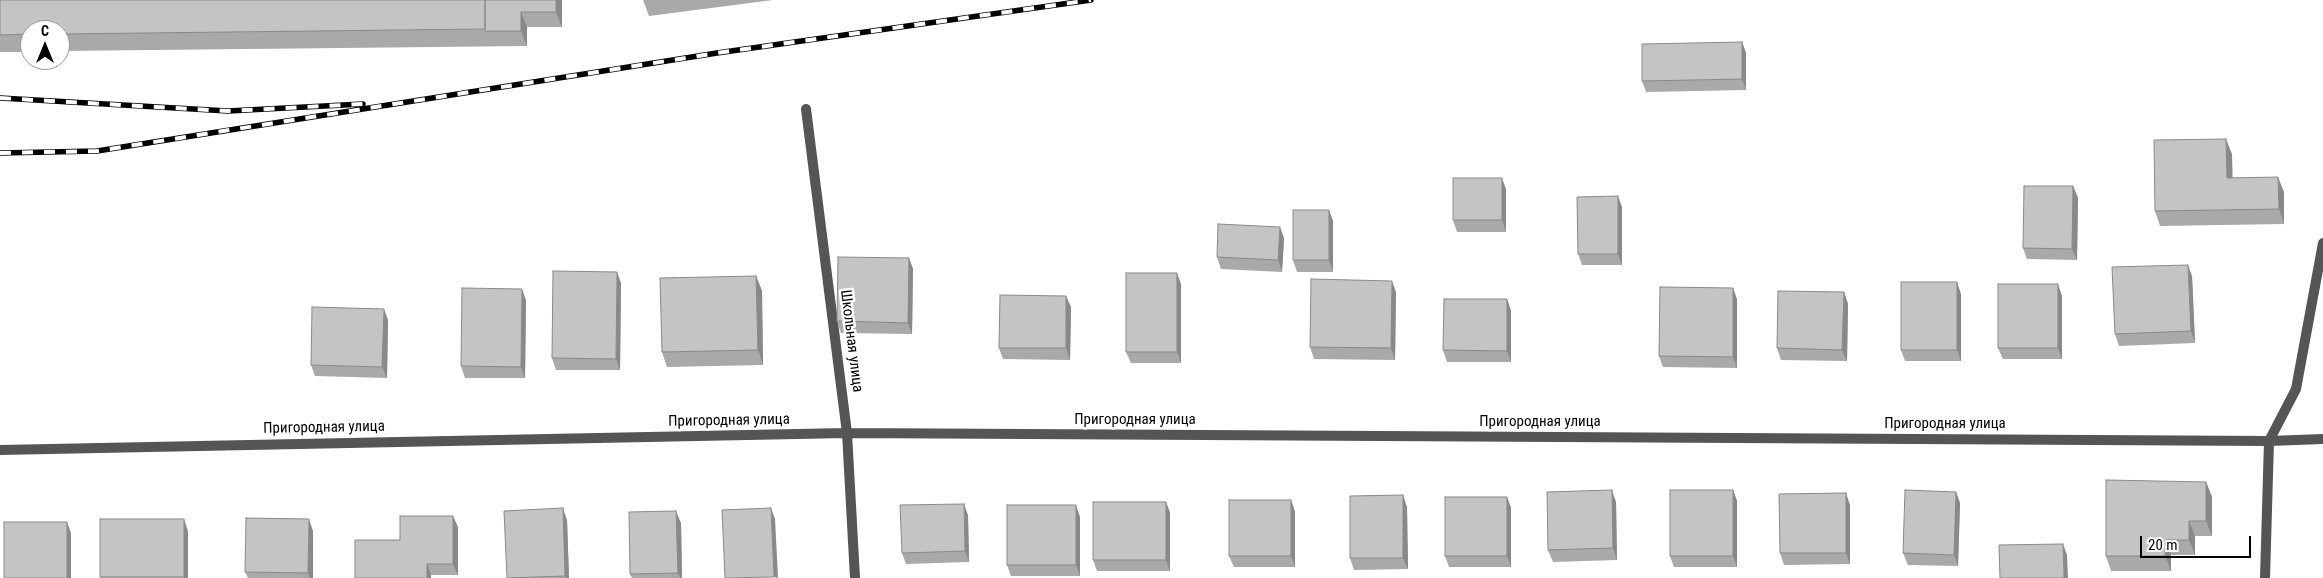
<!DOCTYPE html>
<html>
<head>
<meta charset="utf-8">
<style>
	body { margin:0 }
	#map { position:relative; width:2323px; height:578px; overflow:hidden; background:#fff; font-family:"Roboto Condensed",sans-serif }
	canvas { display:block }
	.north { position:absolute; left:20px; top:20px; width:50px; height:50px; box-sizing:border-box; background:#fff; border:1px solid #999; border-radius:50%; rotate:0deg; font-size:14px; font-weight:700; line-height:20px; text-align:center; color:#000 }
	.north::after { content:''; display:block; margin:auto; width:18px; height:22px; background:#000; clip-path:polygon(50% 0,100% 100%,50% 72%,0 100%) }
	.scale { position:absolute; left:2140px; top:536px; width:111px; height:22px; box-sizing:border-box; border:2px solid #000; border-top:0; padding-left:6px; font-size:15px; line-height:18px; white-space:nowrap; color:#000; -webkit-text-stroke:4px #fff; paint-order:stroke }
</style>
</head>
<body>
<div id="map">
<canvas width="2323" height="578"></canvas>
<div class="north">С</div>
<div class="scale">20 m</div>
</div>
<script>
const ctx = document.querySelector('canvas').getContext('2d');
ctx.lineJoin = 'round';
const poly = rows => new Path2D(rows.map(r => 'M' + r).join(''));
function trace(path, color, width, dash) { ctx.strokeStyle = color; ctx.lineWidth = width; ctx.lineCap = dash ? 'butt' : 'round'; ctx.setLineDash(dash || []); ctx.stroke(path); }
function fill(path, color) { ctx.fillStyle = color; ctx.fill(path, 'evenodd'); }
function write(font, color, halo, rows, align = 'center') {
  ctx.font = font + ' "Roboto Condensed",sans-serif'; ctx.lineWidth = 5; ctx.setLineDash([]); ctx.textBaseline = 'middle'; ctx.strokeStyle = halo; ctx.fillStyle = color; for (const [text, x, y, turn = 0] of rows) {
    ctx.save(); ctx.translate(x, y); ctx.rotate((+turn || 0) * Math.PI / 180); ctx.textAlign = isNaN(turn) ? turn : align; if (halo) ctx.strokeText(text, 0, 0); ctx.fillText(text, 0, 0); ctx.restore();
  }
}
trace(poly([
	[2269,441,2296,389,2323,243]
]), '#555', 10);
trace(poly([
	[806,109,847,433,855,578],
	[0,450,847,433,2269,441,2323,439],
	[2265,578,2269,441]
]), '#555', 10);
const rail = poly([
	[0,98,228,111,363,104],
	[0,153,97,151,717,53,1091,0]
]);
trace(rail, '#000', 5.5);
trace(rail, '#fff', 4, [11]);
fill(poly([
	[0,0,562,0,562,27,527,27,527,46,60,51,60,30,30,30,30,52,0,52],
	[643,0,773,0,649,16],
	[1742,42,1746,53,1746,90,1646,92,1642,81],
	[2232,154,2232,178,2284,192,2284,224,2160,226,2155,211],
	[2073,186,2078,198,2077,260,2027,259,2023,248],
	[1506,189,1506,232,1457,232,1453,220],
	[1622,207,1622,265,1582,265,1578,254],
	[1333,221,1333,272,1297,272,1293,260],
	[1284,238,1282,272,1221,269,1217,257],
	[909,258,913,269,912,334,841,333,837,321],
	[756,276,762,291,763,365,667,367,662,352],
	[2192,276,2195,343,2119,346,2115,334],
	[621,283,620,370,556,370,552,358],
	[1181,284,1181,363,1131,363,1126,352],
	[1396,292,1395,360,1314,359,1310,347],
	[1844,292,1848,304,1847,361,1781,360,1777,348],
	[1961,294,1961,361,1905,361,1901,350],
	[2062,296,2062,359,2003,359,1998,348],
	[1507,299,1511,311,1511,362,1447,362,1443,350],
	[1737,299,1737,368,1663,367,1659,356],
	[526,300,525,378,465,378,461,366],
	[1071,307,1070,360,1003,359,999,348],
	[388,320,387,378,315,376,311,365],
	[2206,482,2212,497,2212,536,2195,536,2195,555,2171,555,2171,571,2111,571,2106,556],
	[1733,490,1737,501,1737,567,1674,567,1670,556],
	[1956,492,1960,503,1958,566,1908,565,1903,553],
	[1507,497,1511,508,1511,567,1449,567,1445,556],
	[1291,500,1295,512,1295,567,1234,567,1229,556],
	[1166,502,1170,513,1170,571,1097,571,1093,560],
	[1616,502,1617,560,1553,562,1548,550],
	[1850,505,1850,564,1784,565,1780,553],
	[1407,507,1408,569,1354,570,1350,558],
	[968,515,969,562,906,564,902,553],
	[1080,517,1080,576,1011,576,1007,565],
	[567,520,569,578,507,578],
	[681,523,682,578,632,578,630,574],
	[458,527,458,575,431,575,431,578,400,540],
	[188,531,188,578,101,578,100,577],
	[313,531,313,578,248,578,245,572]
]), '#a9a9a9');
fill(poly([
	[556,0,562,0,562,27,556,12],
	[521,12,527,27,527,46,521,31],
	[1742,42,1746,53,1746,90,1742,79],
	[2226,139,2232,154,2233,193,2227,178],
	[2278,177,2284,192,2284,224,2279,209],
	[1502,178,1506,189,1506,232,1502,220],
	[2073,186,2078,198,2077,260,2072,249],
	[1618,196,1622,207,1622,265,1618,254],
	[1329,210,1333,221,1333,272,1329,260],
	[1280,227,1284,238,1282,272,1278,260],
	[909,258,913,269,912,334,908,323],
	[2188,265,2192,276,2195,343,2191,331],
	[617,272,621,283,620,370,616,359],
	[1177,273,1181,284,1181,363,1177,352],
	[756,276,762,291,763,365,758,350],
	[1392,281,1396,292,1395,360,1391,348],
	[1957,282,1961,294,1961,361,1957,350],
	[2058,284,2062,296,2062,359,2058,348],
	[1733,288,1737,299,1737,368,1733,357],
	[522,289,526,300,525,378,521,367],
	[1844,292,1848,304,1847,361,1842,350],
	[1066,296,1071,307,1070,360,1066,348],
	[1507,299,1511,311,1511,362,1507,351],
	[384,309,388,320,387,378,382,367],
	[2206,482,2212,497,2212,536,2206,521],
	[1612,490,1616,502,1617,560,1613,548],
	[1733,490,1737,501,1737,567,1733,556],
	[1956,492,1960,503,1958,566,1954,555],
	[1846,493,1850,505,1850,564,1846,553],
	[1403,495,1407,507,1408,569,1403,558],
	[1507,497,1511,508,1511,567,1507,556],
	[1291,500,1295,512,1295,567,1291,556],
	[1166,502,1170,513,1170,571,1166,560],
	[964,504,968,515,969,562,965,551],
	[1076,505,1080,517,1080,576,1076,565],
	[563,508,567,520,569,578,566,578,565,576],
	[771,508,775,519,778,578,774,577],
	[676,511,681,523,682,578,680,578,678,573],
	[453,516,458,527,458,575,453,564],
	[184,519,188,531,188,578,184,578],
	[309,519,313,531,313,578,310,578,308,573],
	[2189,521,2195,536,2195,555,2189,540],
	[67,522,71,533,71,578,67,578],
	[2166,540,2171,555,2171,571,2165,556],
	[2063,544,2067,555,2068,578,2064,578],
	[427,564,431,575,431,578,427,578]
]), '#898989');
const building = poly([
	[0,0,485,0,485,29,60,34,60,30,30,30,30,34,0,35,0,0],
	[485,0,556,0,556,12,521,12,521,31,485,31,485,0],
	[1742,42,1742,79,1642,81,1642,44,1742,42],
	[2226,139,2227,178,2278,177,2279,209,2155,211,2154,140,2226,139],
	[1453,178,1502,178,1502,220,1453,220,1453,178],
	[2024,186,2073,186,2072,249,2023,248,2024,186],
	[1618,196,1618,254,1578,254,1577,197,1618,196],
	[1293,210,1329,210,1329,260,1293,260,1293,210],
	[1218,224,1280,227,1278,260,1217,257,1218,224],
	[838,257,909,258,908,323,837,321,838,257],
	[2188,265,2191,331,2115,334,2112,267,2188,265],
	[553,271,617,272,616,359,552,358,553,271],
	[1126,273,1177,273,1177,352,1126,352,1126,273],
	[756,276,758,350,662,352,660,278,756,276],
	[1311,279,1392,281,1391,348,1310,347,1311,279],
	[1901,282,1957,282,1957,350,1901,350,1901,282],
	[1998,284,2058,284,2058,348,1998,348,1998,284],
	[1660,287,1733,288,1733,357,1659,356,1660,287],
	[462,288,522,289,521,367,461,366,462,288],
	[1778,291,1844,292,1842,350,1777,348,1778,291],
	[1000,295,1066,296,1066,348,999,348,1000,295],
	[1444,299,1507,299,1507,351,1443,350,1444,299],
	[312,307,384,309,382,367,311,365,312,307],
	[2106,480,2206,482,2206,521,2189,521,2189,540,2166,540,2165,556,2106,556,2106,480],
	[1612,490,1613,548,1548,550,1547,492,1612,490],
	[1670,490,1733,490,1733,556,1670,556,1670,490],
	[1905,490,1956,492,1954,555,1903,553,1905,490],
	[1846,493,1846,553,1780,553,1779,494,1846,493],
	[1403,495,1403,558,1350,558,1350,496,1403,495],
	[1445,497,1507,497,1507,556,1445,556,1445,497],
	[1229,500,1291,500,1291,556,1229,556,1229,500],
	[1093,502,1166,502,1166,560,1093,560,1093,502],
	[964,504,965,551,902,553,900,505,964,504],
	[1007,505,1076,505,1076,565,1007,565,1007,505],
	[563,508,565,576,507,578,504,511,563,508],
	[771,508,774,577,725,578,722,510,771,508],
	[676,511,678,573,630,574,629,512,676,511],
	[400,516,453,516,453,564,427,564,427,578,355,578,355,540,400,540,400,516],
	[246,518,309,519,308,573,245,572,246,518],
	[100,519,184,519,184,577,100,577,100,519],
	[4,522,67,522,67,578,4,578,4,522],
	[2063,544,2064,578,2000,578,1999,545,2063,544]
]);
fill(building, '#c4c4c4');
trace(building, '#898989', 1);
write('15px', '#000', '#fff', [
	["Школьная улица",851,341,83],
	["Пригородная улица",1135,420],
	["Пригородная улица",729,421,-1],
	["Пригородная улица",1540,422],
	["Пригородная улица",1945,424],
	["Пригородная улица",324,428,-1]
]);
</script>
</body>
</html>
